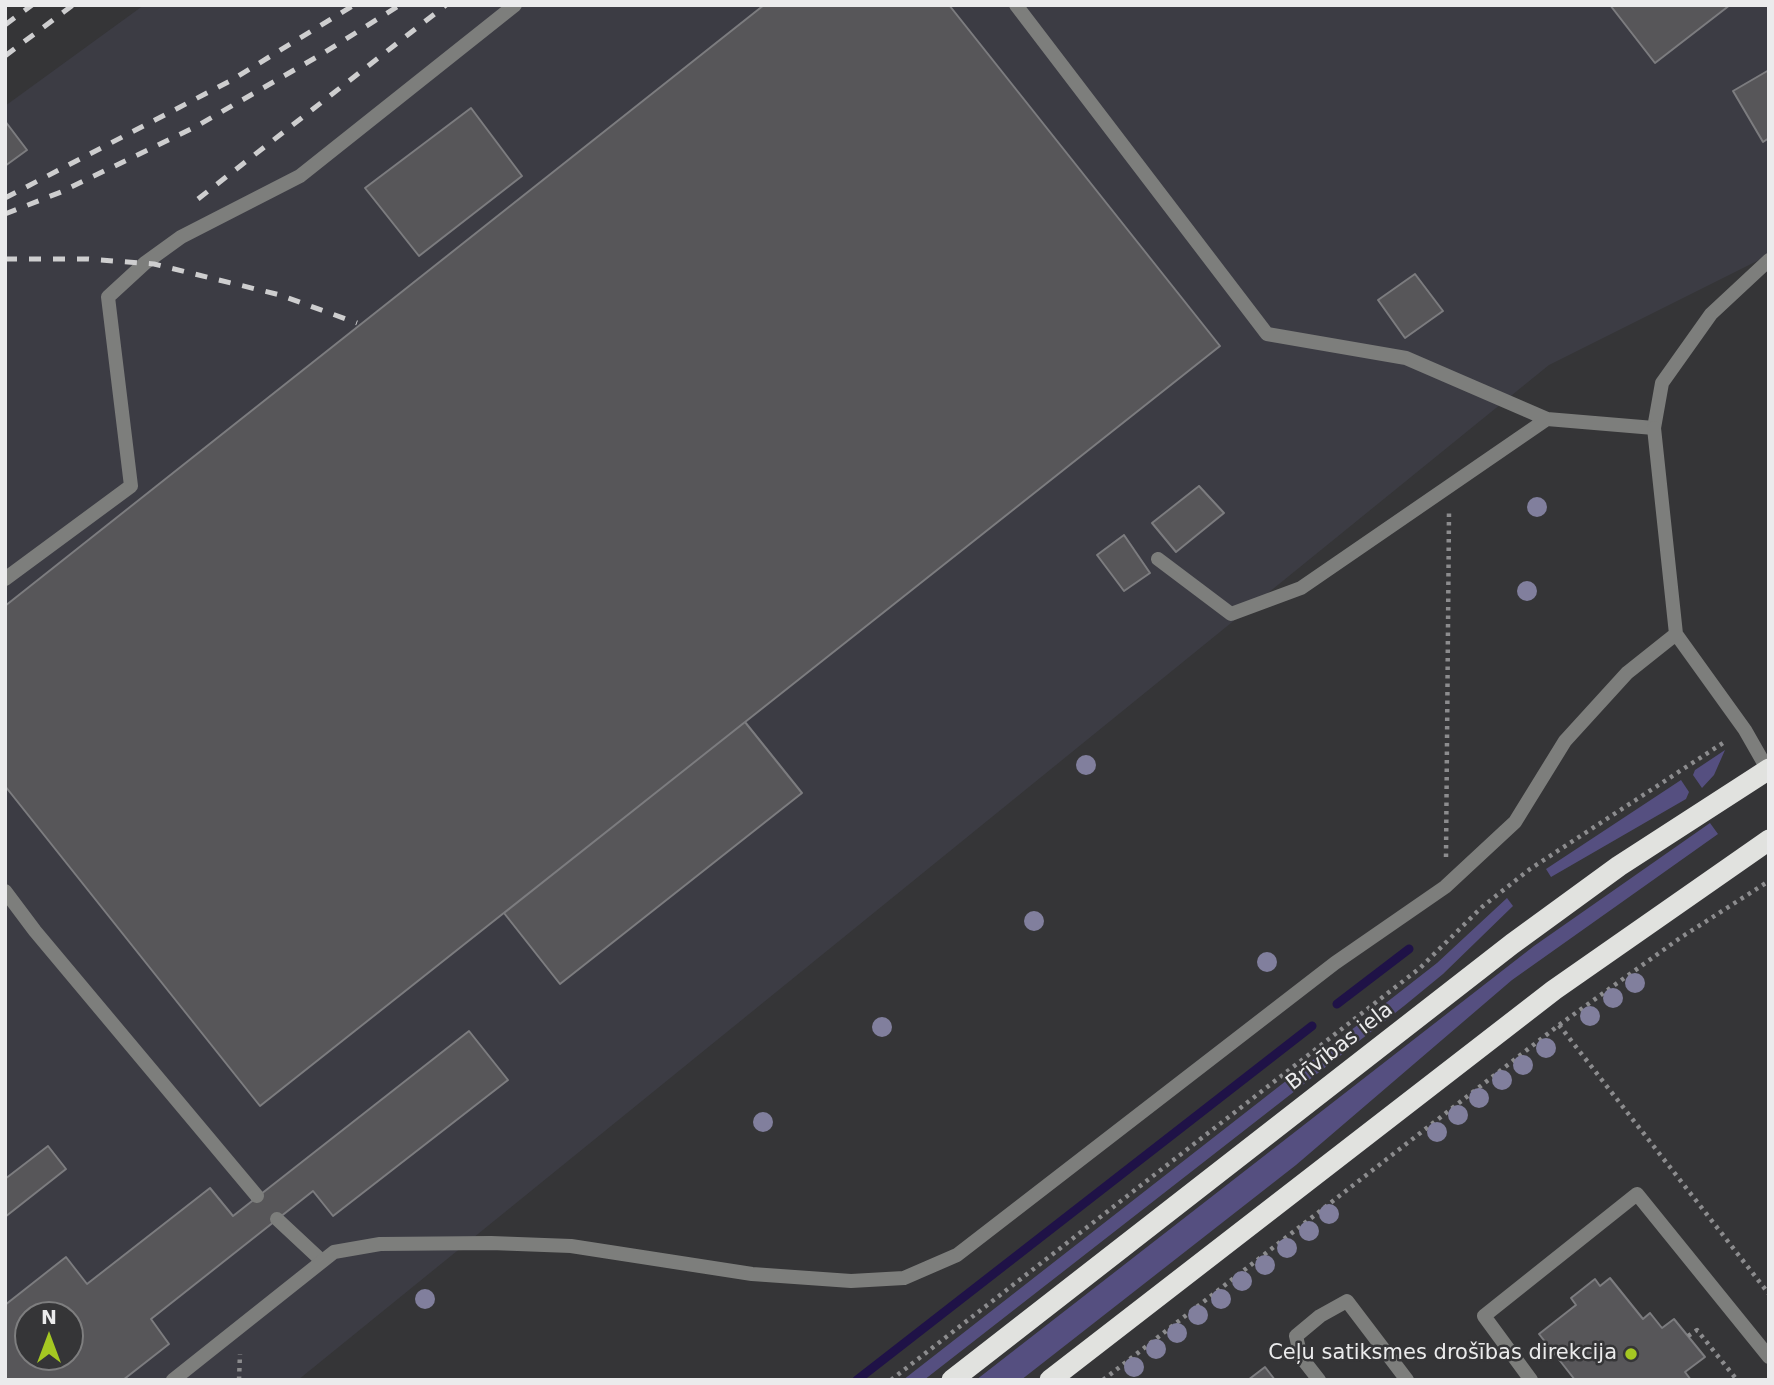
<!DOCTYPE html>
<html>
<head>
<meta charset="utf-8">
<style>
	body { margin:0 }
	#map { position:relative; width:1774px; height:1385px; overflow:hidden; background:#353537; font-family:"DejaVu Sans",sans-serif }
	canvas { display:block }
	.frame { position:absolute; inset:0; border:7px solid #ebebec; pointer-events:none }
	.north { position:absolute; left:14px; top:1301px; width:70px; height:70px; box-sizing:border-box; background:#353537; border:2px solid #7e7e7f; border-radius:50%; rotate:0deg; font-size:19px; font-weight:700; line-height:28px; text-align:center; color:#ebebec }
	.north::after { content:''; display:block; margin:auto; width:24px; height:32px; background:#a5c822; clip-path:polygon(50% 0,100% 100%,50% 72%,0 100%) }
</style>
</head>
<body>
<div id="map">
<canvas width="1774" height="1385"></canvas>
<div class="frame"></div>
<div class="north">N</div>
</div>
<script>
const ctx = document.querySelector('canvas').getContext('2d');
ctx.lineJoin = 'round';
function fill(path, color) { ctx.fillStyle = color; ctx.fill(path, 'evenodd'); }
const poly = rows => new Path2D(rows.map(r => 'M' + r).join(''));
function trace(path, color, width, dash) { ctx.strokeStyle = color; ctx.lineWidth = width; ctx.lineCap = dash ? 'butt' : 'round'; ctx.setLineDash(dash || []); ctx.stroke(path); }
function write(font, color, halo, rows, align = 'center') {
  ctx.font = font + ' "DejaVu Sans",sans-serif'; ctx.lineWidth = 5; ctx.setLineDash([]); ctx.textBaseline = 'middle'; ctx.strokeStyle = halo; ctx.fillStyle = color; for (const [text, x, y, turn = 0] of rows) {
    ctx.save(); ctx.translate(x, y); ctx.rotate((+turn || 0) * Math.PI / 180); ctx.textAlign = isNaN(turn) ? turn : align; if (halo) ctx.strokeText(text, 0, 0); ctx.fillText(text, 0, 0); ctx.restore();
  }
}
fill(poly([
	[144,5,1769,5,1769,255,1549,365,298,1380,5,1380,5,106],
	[28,1315,70,1315,70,1357,28,1357]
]), '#3c3c44');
fill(poly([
	[1725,750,1714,775,1702,788,1693,775,1695,770],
	[1681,780,1689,792,1686,799,1551,877,1546,869],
	[1710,823,1718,834,1512,980,1296,1165,1021,1380,976,1380,1534,946],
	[1507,898,1513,906,1443,974,1404,1006,924,1380,903,1380,1437,963]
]), '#554f80');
trace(poly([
	[1337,1004,1409,949],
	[857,1380,1312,1026]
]), '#1f1247', 9);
const building = poly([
	[764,5,949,5,1220,346,260,1106,5,786,5,606,764,5],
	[1610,5,1730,5,1655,63,1610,5],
	[1769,70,1769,138,1763,142,1733,91,1769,70],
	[471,108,522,176,419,256,365,188,471,108],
	[5,121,27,150,5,166,5,121],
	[1415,274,1443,311,1405,338,1378,300,1415,274],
	[1199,486,1224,513,1176,552,1152,523,1199,486],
	[1124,535,1150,573,1124,591,1097,555,1124,535],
	[745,722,802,793,560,984,504,913,745,722],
	[469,1031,508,1080,333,1216,313,1191,151,1319,169,1344,123,1380,5,1380,5,1305,66,1257,87,1284,210,1188,233,1216,469,1031],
	[28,1315,70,1315,70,1357,28,1357,28,1315],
	[48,1146,66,1169,5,1217,5,1179,48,1146],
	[1610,1278,1643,1319,1650,1313,1662,1328,1674,1319,1705,1357,1685,1372,1691,1380,1575,1380,1539,1334,1576,1305,1571,1298,1595,1279,1600,1286,1610,1278],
	[1265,1367,1275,1380,1248,1380,1265,1367]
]);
fill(building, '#575659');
trace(building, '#7c7c7f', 2);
trace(poly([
	[1446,857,1449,512],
	[1559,1025,1769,1294],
	[1688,1336,1697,1330,1737,1380],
	[239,1380,240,1354],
	[891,1380,1420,968,1482,907,1530,869,1726,741],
	[1103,1380,1559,1025,1680,938,1769,881]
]), '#8c8c8e', 4.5, [3.5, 5]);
trace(poly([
	[1016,5,1267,334,1406,358,1547,419,1654,428,1662,383,1711,314,1769,260],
	[1158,559,1231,614,1301,588,1547,419],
	[5,579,131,486,108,297,145,263,181,237,300,176,515,5],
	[5,891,35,931,257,1196],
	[277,1219,322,1261],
	[1319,1380,1301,1357,1296,1336,1320,1316,1347,1301,1407,1380],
	[1531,1380,1484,1316,1637,1194,1769,1357]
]), '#7d7e7c', 14);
trace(poly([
	[1654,428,1676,634,1745,730,1769,772],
	[173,1380,334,1252,380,1244,491,1243,571,1246,752,1274,851,1281,904,1278,957,1255,1335,963,1445,887,1515,822,1565,741,1627,673,1676,634]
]), '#7d7e7c', 14);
trace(poly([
	[952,1380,1512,944,1619,866,1769,769],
	[1050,1380,1554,990,1769,840]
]), '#e1e2df', 21);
trace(poly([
	[5,25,32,5],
	[5,56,73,5],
	[5,198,230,81,354,5],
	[198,199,446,5],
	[5,214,61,192,197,126,322,54,400,5],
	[5,259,88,259,154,264,280,295,357,323]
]), '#cececf', 5, [12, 12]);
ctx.fillStyle = '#817f9d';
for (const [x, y] of [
	[1537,507],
	[1527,591],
	[1086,765],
	[1034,921],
	[1267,962],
	[1635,983],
	[1613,998],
	[1590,1016],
	[882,1027],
	[1546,1048],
	[1523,1065],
	[1502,1080],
	[1479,1098],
	[1458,1115],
	[763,1122],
	[1437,1132],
	[1329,1214],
	[1309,1231],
	[1287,1248],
	[1265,1265],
	[1242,1281],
	[425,1299],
	[1221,1299],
	[1198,1315],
	[1177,1333],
	[1156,1349],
	[1134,1367]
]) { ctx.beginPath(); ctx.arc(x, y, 10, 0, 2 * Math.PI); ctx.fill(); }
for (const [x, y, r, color] of [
	[1631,1354,7,"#a5c822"]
]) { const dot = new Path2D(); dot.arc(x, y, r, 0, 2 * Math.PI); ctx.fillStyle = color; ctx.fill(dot); trace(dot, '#353537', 2.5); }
write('21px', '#ebebec', '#353537', [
	["Brīvības iela",1340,1047,-38]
]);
write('21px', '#ebebec', '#353537', [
	["Ceļu satiksmes drošības direkcija",1617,1354]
], 'right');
</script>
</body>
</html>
